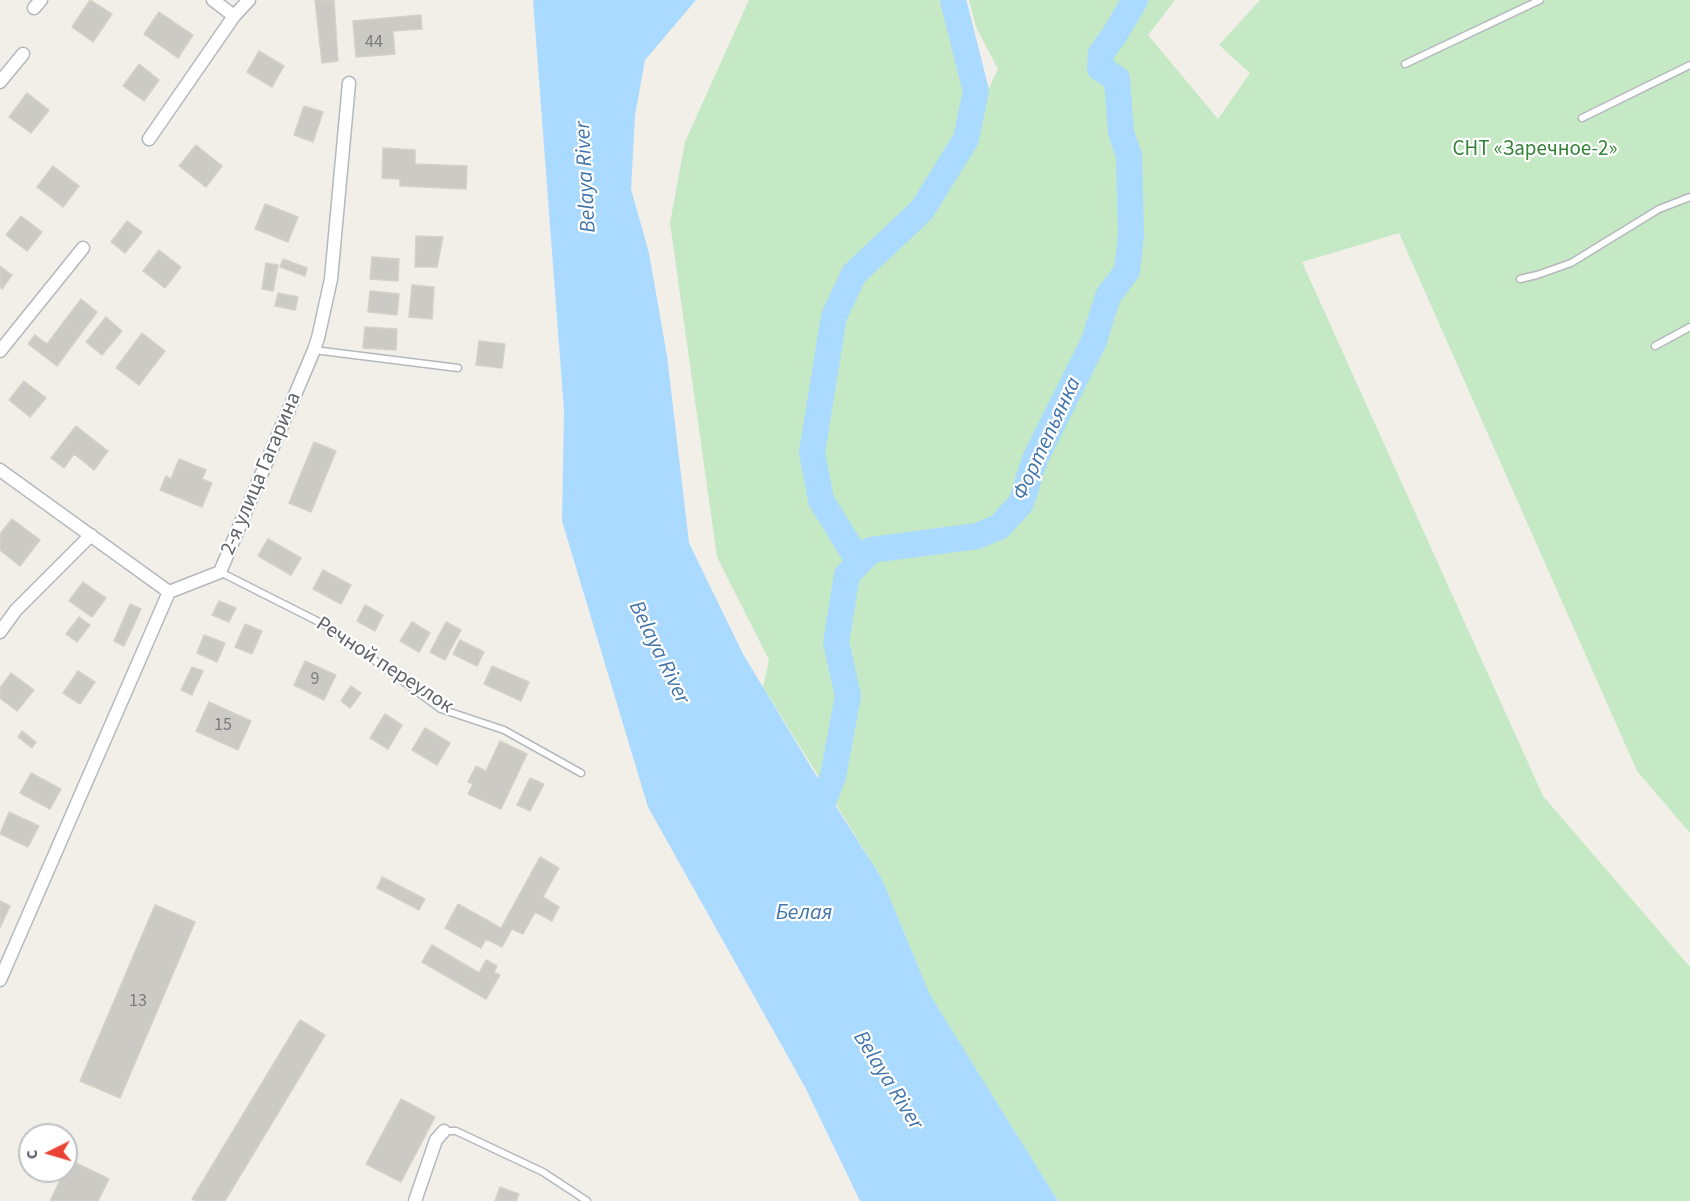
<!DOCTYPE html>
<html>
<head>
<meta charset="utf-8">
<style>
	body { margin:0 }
	#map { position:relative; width:1690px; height:1201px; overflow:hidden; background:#f1efe8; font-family:"Source Sans 3",sans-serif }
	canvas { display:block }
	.north { position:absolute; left:18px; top:1123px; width:60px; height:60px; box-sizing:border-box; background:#fff; border:2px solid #bfc1c3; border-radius:50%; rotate:265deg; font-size:16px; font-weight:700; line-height:24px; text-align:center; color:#5f6368 }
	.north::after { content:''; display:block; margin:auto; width:21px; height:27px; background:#ea4335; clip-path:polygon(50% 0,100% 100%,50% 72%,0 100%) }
</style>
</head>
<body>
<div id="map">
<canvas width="1690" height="1201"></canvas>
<div class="north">С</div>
</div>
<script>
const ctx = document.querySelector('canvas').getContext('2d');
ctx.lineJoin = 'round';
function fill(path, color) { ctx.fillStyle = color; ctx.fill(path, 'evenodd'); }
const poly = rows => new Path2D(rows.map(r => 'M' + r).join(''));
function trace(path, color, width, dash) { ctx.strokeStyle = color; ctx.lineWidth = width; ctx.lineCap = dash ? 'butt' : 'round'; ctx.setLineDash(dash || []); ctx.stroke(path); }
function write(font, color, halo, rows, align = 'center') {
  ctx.font = font + ' "Source Sans 3",sans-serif'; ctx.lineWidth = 4.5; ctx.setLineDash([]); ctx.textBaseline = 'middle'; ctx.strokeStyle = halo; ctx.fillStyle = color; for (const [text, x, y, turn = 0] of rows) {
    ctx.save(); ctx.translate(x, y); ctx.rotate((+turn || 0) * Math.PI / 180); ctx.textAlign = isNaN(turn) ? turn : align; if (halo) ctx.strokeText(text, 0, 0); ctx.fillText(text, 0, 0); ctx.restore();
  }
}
fill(poly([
	[749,0,941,0,974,121,998,69,976,27,969,0,1175,0,1148,35,1218,119,1250,73,1219,45,1260,0,1690,0,1690,833,1637,771,1399,233,1302,262,1543,796,1690,967,1690,1201,1058,1201,930,996,881,877,763,687,769,660,717,557,670,223,685,142]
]), '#c5e8c5');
fill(poly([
	[533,0,696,0,645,60,635,115,631,189,649,253,667,356,689,543,743,654,814,772,881,877,930,995,1058,1201,860,1201,805,1087,648,807,562,521,564,411]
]), '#aadaff');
trace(poly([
	[859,562,821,500,812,452,834,316,854,274,922,210,966,139,976,91,953,0],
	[814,825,833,776,848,696,836,642,847,575,871,550,977,536,999,527,1021,503,1035,459,1094,341,1108,296,1127,271,1131,235,1129,156,1121,132,1117,79,1100,68,1101,53,1113,37,1135,0]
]), '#aadaff', 26);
const building = poly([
	[90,0,112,14,93,42,72,27,90,0],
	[315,0,334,0,338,61,322,63,315,0],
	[159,12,193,35,178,58,144,34,159,12],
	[421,15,422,29,393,31,395,54,356,57,353,21,421,15],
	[259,51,284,66,272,87,247,72,259,51],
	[139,64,159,80,144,101,123,86,139,64],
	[27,93,49,110,31,133,9,117,27,93],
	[304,106,323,112,313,142,294,135,304,106],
	[196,145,222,166,206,187,179,166,196,145],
	[383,148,415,150,415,164,467,166,466,189,400,186,400,179,382,178,383,148],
	[53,166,79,186,63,207,37,187,53,166],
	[265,204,298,217,288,242,255,229,265,204],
	[21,216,42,232,27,251,6,235,21,216],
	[127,221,142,232,125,253,111,242,127,221],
	[416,236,443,237,437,267,415,267,416,236],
	[159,250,181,267,165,288,143,271,159,250],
	[372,257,399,259,398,281,370,279,372,257],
	[283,259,307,268,305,276,280,267,283,259],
	[266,263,278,265,273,291,262,289,266,263],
	[0,266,12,275,2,289,0,287,0,266],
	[412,285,434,287,432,319,409,317,412,285],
	[370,291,399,294,397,315,368,312,370,291],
	[278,293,298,297,295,310,275,306,278,293],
	[81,299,97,312,57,366,28,344,35,335,47,344,81,299],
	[106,317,122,331,102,355,86,342,106,317],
	[365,327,397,329,396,350,363,348,365,327],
	[142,333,165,351,139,385,116,368,142,333],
	[479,341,505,344,502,368,476,365,479,341],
	[24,381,46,398,30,417,9,400,24,381],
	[76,426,108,451,94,470,74,454,64,468,51,458,76,426],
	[314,442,336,451,311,512,289,503,314,442],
	[179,459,206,470,202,479,212,483,202,507,160,490,166,476,171,479,179,459],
	[12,519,40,540,20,566,0,550,0,534,12,519],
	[268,539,301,558,291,575,258,556,268,539],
	[323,570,351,585,341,604,313,589,323,570],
	[83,582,106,598,92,617,69,601,83,582],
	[219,601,236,608,229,622,212,615,219,601],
	[130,604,141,609,124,646,114,641,130,604],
	[365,605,383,615,375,631,357,621,365,605],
	[79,617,90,625,77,642,66,634,79,617],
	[412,622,430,633,419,652,400,641,412,622],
	[446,622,461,630,445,660,430,652,446,622],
	[245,624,262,631,252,654,235,647,245,624],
	[204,635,225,643,217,662,197,653,204,635],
	[460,640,484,652,477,666,453,654,460,640],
	[305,661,336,675,324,700,294,685,305,661],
	[492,666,529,682,521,701,484,684,492,666],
	[192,667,203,671,192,695,181,690,192,667],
	[78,671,95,682,80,704,63,693,78,671],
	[11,673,34,690,17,711,0,698,0,688,11,673],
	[351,686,361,693,350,708,341,701,351,686],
	[209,702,251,721,238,750,196,731,209,702],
	[385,714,402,725,388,749,370,738,385,714],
	[425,728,450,743,437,765,412,750,425,728],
	[22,731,36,742,32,748,18,737,22,731],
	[500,741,527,754,501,809,468,794,473,784,468,782,476,766,486,771,500,741],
	[31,773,61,789,50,809,20,793,31,773],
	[530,778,544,784,530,811,517,805,530,778],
	[9,812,39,826,28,847,0,834,9,812],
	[540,857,559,868,543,897,559,907,552,921,535,912,523,934,512,929,502,947,486,939,481,948,445,928,458,904,501,928,540,857],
	[382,877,425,899,419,910,377,888,382,877],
	[0,901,10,906,0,928,0,901],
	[155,905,195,922,120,1098,80,1081,155,905],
	[432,945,479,973,486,960,497,966,494,972,500,975,486,999,422,962,432,945],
	[300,1020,325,1035,225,1201,196,1201,192,1199,300,1020],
	[401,1099,435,1117,401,1182,366,1164,401,1099],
	[70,1160,109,1179,98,1201,50,1201,70,1160],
	[500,1187,519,1194,516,1201,495,1201,500,1187]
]);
fill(building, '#cccac5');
trace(building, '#d6d1c6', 1.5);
const lane = poly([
	[1405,64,1540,0],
	[1582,118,1690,65],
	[1520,279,1537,275,1571,263,1659,209,1690,197],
	[1655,346,1690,327],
	[314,350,458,368],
	[220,572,329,627,441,709,504,730,581,773],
	[444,1131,456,1131,543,1172,587,1201]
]);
const street = poly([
	[213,0,234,16],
	[34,8,41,0],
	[0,82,23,54],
	[149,139,234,16,249,0],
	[0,351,83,248],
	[0,470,169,592],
	[0,632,16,610,91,535],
	[0,980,169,592,220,572,314,350,318,338,331,279,349,83],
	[415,1201,436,1140,444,1131]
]);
trace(lane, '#b5b8bc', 9);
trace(street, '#b5b8bc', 15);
trace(lane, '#fff', 6);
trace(street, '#fff', 12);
write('18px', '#7a7d7f', null, [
	["44",374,43],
	["9",315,680],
	["15",223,726],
	["13",138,1002]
]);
write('21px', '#348238', '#fff', [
	["СНТ «Заречное-2»",1535,150]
]);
write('21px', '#5f6368', '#fff', [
	["2-я улица Гагарина",262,474,-67],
	["Речной переулок",384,666,33]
]);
write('italic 22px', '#4174aa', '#fff', [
	["Belaya River",587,177,-93],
	["Фортепьянка",1048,439,-65],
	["Belaya River",658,653,64],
	["Белая",804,914],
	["Belaya River",887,1081,58]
]);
</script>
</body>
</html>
